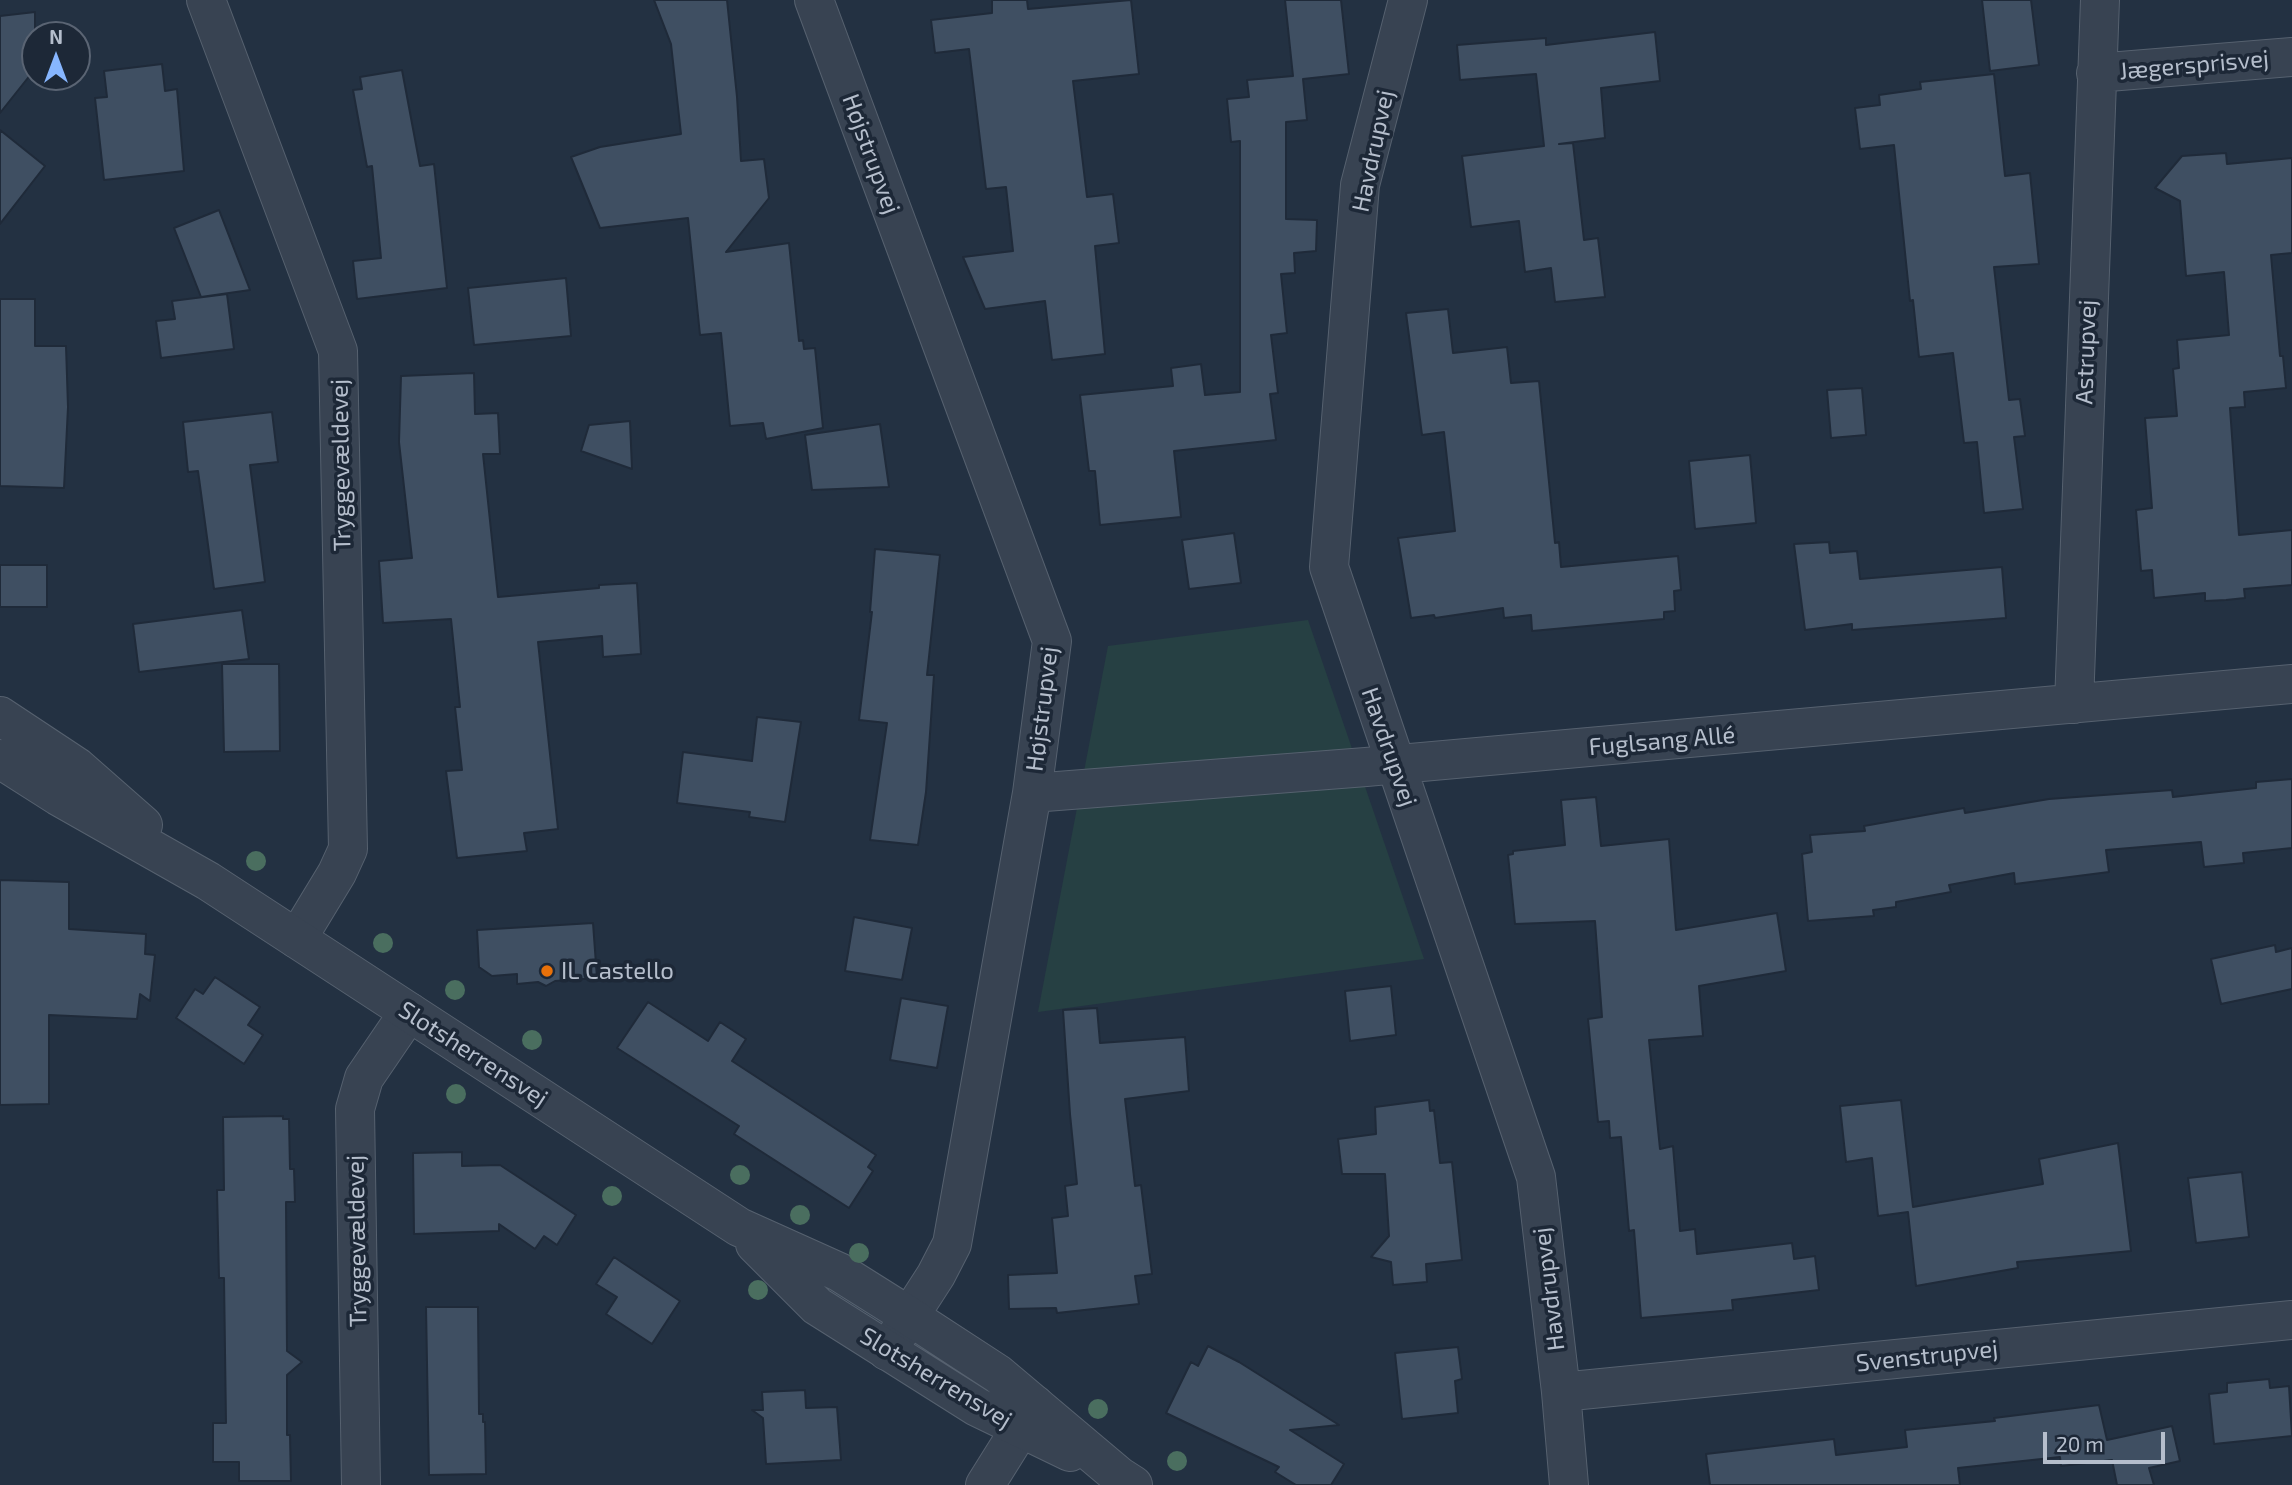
<!DOCTYPE html>
<html>
<head>
<meta charset="utf-8">
<style>
	body { margin:0 }
	#map { position:relative; width:2292px; height:1485px; overflow:hidden; background:#233142; font-family:"Exo 2",sans-serif }
	canvas { display:block }
	.north { position:absolute; left:21px; top:21px; width:70px; height:70px; box-sizing:border-box; background:#1d2837; border:2px solid #5a6473; border-radius:50%; rotate:0deg; font-size:19px; font-weight:700; line-height:28px; text-align:center; color:#b5becc }
	.north::after { content:''; display:block; margin:auto; width:24px; height:32px; background:#87b6ff; clip-path:polygon(50% 0,100% 100%,50% 72%,0 100%) }
	.scale { position:absolute; left:2043px; top:1432px; width:122px; height:32px; box-sizing:border-box; border:4px solid #b5becc; border-top:0; padding-left:9px; font-size:21px; line-height:24px; white-space:nowrap; color:#b5becc; -webkit-text-stroke:5px #1d2837; paint-order:stroke }
</style>
</head>
<body>
<div id="map">
<canvas width="2292" height="1485"></canvas>
<div class="north">N</div>
<div class="scale">20 m</div>
</div>
<script>
const ctx = document.querySelector('canvas').getContext('2d');
ctx.lineJoin = 'round';
function fill(path, color) { ctx.fillStyle = color; ctx.fill(path, 'evenodd'); }
const poly = rows => new Path2D(rows.map(r => 'M' + r).join(''));
function trace(path, color, width, dash) { ctx.strokeStyle = color; ctx.lineWidth = width; ctx.lineCap = dash ? 'butt' : 'round'; ctx.setLineDash(dash || []); ctx.stroke(path); }
function write(font, color, halo, rows, align = 'center') {
  ctx.font = font + ' "Exo 2",sans-serif'; ctx.lineWidth = 7; ctx.setLineDash([]); ctx.textBaseline = 'middle'; ctx.strokeStyle = halo; ctx.fillStyle = color; for (const [text, x, y, turn = 0] of rows) {
    ctx.save(); ctx.translate(x, y); ctx.rotate((+turn || 0) * Math.PI / 180); ctx.textAlign = isNaN(turn) ? turn : align; if (halo) ctx.strokeText(text, 0, 0); ctx.fillText(text, 0, 0); ctx.restore();
  }
}
fill(poly([
	[1308,620,1424,959,1038,1012,1108,646]
]), '#264043');
const building = poly([
	[654,0,727,0,737,97,741,161,764,159,769,198,726,252,789,243,799,341,803,340,804,349,815,348,823,428,766,439,763,423,730,426,721,333,700,335,688,218,600,228,571,157,600,147,681,134,671,44,654,0],
	[992,0,1027,0,1028,9,1131,0,1139,74,1073,81,1087,197,1113,194,1119,243,1095,246,1105,354,1052,360,1045,301,985,309,963,257,1013,251,1006,187,986,189,969,49,935,53,931,20,992,13,992,0],
	[1285,0,1341,0,1349,74,1303,79,1307,120,1286,122,1286,219,1317,220,1316,251,1294,253,1295,273,1281,274,1287,333,1271,335,1278,393,1270,394,1276,440,1174,451,1181,517,1100,525,1095,471,1089,471,1080,395,1173,386,1171,368,1201,364,1205,395,1240,392,1240,141,1231,142,1227,99,1249,97,1247,80,1293,76,1285,0],
	[1982,0,2031,0,2039,65,1990,71,1982,0],
	[35,12,35,69,0,113,0,16,35,12],
	[1655,32,1660,81,1601,88,1605,138,1559,144,1573,143,1584,240,1598,238,1605,297,1555,302,1551,268,1525,272,1519,221,1471,227,1462,156,1544,146,1536,74,1460,80,1457,45,1546,38,1546,45,1655,32],
	[162,64,165,91,177,89,184,171,104,180,95,98,107,97,104,71,162,64],
	[402,70,420,166,434,164,447,288,357,299,353,261,381,258,372,166,367,167,353,90,362,89,360,77,402,70],
	[1994,74,2005,176,2030,173,2039,264,1994,267,2009,400,2020,399,2025,436,2014,437,2023,509,1984,513,1977,442,1964,443,1953,353,1919,357,1913,300,1910,301,1894,145,1860,149,1855,108,1880,105,1879,95,1921,89,1920,82,1994,74],
	[0,130,45,166,0,224,0,130],
	[2226,153,2227,164,2292,158,2292,253,2271,255,2280,356,2283,356,2286,388,2244,392,2245,407,2230,408,2239,535,2292,530,2292,585,2244,589,2245,598,2226,600,2205,601,2205,593,2154,598,2152,570,2141,571,2136,510,2152,508,2145,418,2177,416,2173,369,2179,368,2177,340,2229,335,2224,272,2186,276,2180,201,2155,188,2182,156,2226,153],
	[219,210,250,290,201,297,174,228,219,210],
	[566,278,571,336,474,345,468,288,566,278],
	[227,294,234,349,161,358,156,321,175,319,172,301,227,294],
	[0,299,35,299,35,346,66,346,68,407,64,488,0,486,0,299],
	[1448,309,1453,353,1507,347,1511,383,1539,381,1555,543,1559,542,1561,567,1678,556,1681,590,1674,591,1675,611,1664,612,1664,619,1532,631,1531,615,1504,618,1503,608,1435,618,1434,615,1411,618,1398,538,1455,531,1444,432,1422,435,1406,313,1448,309],
	[474,373,475,414,498,413,500,454,483,454,498,597,599,588,599,585,637,583,641,654,603,657,602,636,538,642,558,829,524,833,527,851,457,858,446,771,462,770,455,707,460,707,451,619,383,623,379,561,412,558,399,442,401,376,474,373],
	[1862,388,1866,435,1831,438,1827,390,1862,388],
	[272,412,278,462,250,465,265,582,214,589,198,471,188,472,183,422,272,412],
	[630,421,632,469,581,451,589,425,630,421],
	[880,424,889,487,812,490,805,435,880,424],
	[1750,455,1756,523,1695,529,1689,461,1750,455],
	[1234,533,1241,583,1189,589,1182,540,1234,533],
	[1829,542,1830,553,1857,551,1860,579,2002,567,2006,618,1852,630,1852,624,1805,630,1794,544,1829,542],
	[875,549,940,555,927,675,934,675,926,792,918,845,870,840,887,723,859,720,872,612,870,612,875,549],
	[0,565,47,565,47,607,0,607,0,565],
	[242,610,249,659,139,672,133,624,242,610],
	[222,664,279,664,280,751,224,752,222,664],
	[757,717,801,722,785,822,749,817,750,812,677,803,683,752,752,761,757,717],
	[2292,779,2292,848,2243,853,2244,863,2204,867,2201,842,2106,850,2109,872,2015,884,2014,873,1949,885,1951,892,1896,902,1896,907,1873,910,1874,916,1808,921,1802,854,1812,852,1810,835,1865,831,1864,826,1964,808,1965,813,2049,799,2172,790,2173,797,2256,788,2256,782,2292,779],
	[1596,797,1601,846,1669,839,1676,930,1777,913,1786,971,1699,986,1703,1036,1649,1040,1660,1149,1673,1146,1680,1231,1695,1229,1697,1254,1792,1243,1794,1259,1815,1256,1819,1290,1732,1300,1733,1310,1641,1318,1634,1230,1629,1231,1621,1137,1610,1138,1609,1121,1598,1122,1588,1019,1602,1017,1595,921,1515,924,1508,855,1513,854,1513,851,1565,845,1561,800,1596,797],
	[0,880,69,882,69,929,146,934,145,954,155,955,150,1001,140,994,137,1019,49,1015,49,1104,0,1105,0,880],
	[854,917,912,928,902,980,845,971,854,917],
	[593,923,597,978,555,981,546,986,538,982,517,984,517,974,492,976,479,967,477,930,593,923],
	[2275,945,2276,952,2292,948,2292,989,2221,1004,2211,959,2275,945],
	[215,977,260,1007,248,1025,263,1035,244,1064,176,1018,195,989,203,994,215,977],
	[1391,986,1396,1035,1350,1041,1345,991,1391,986],
	[901,998,948,1006,937,1068,890,1060,901,998],
	[648,1002,708,1041,720,1022,746,1039,732,1061,876,1155,868,1167,873,1171,849,1208,734,1134,739,1126,617,1048,648,1002],
	[1097,1008,1100,1043,1185,1037,1189,1091,1125,1099,1135,1186,1141,1185,1152,1274,1135,1276,1139,1304,1057,1313,1056,1308,1009,1309,1008,1275,1057,1273,1052,1218,1068,1216,1065,1186,1077,1184,1070,1114,1063,1010,1097,1008],
	[1429,1100,1430,1111,1434,1110,1440,1163,1452,1162,1462,1260,1426,1264,1427,1282,1393,1285,1391,1262,1371,1257,1389,1236,1385,1174,1342,1174,1338,1139,1376,1134,1375,1107,1429,1100],
	[1901,1100,1913,1207,2043,1184,2039,1159,2118,1143,2131,1251,2017,1262,2018,1268,1916,1286,1908,1212,1878,1216,1872,1158,1846,1162,1840,1106,1901,1100],
	[283,1116,283,1119,289,1119,290,1169,294,1169,295,1202,286,1202,287,1351,302,1362,287,1375,287,1435,290,1435,291,1481,239,1481,239,1462,213,1462,213,1423,226,1423,224,1278,219,1278,217,1190,224,1190,223,1117,283,1116],
	[462,1152,462,1166,500,1165,576,1215,557,1245,544,1236,535,1249,499,1224,499,1231,414,1234,413,1153,462,1152],
	[2242,1172,2249,1237,2196,1243,2188,1178,2242,1172],
	[614,1257,680,1301,652,1344,606,1314,617,1297,596,1284,614,1257],
	[426,1307,478,1307,479,1414,483,1414,483,1422,485,1422,486,1474,429,1475,426,1307],
	[1208,1346,1239,1362,1339,1425,1290,1430,1344,1464,1331,1485,1296,1485,1275,1472,1279,1467,1166,1413,1191,1362,1198,1366,1208,1346],
	[1458,1347,1462,1379,1455,1381,1458,1413,1402,1419,1395,1353,1458,1347],
	[2269,1379,2270,1388,2289,1386,2292,1436,2214,1444,2209,1394,2227,1392,2227,1383,2269,1379],
	[805,1390,806,1408,837,1407,841,1460,766,1464,763,1418,752,1410,763,1410,762,1392,805,1390],
	[2099,1405,2107,1440,2172,1426,2180,1461,2149,1468,2154,1485,2117,1485,2112,1460,2061,1466,2060,1457,1958,1468,1960,1485,1710,1485,1706,1454,1834,1439,1836,1455,1907,1447,1905,1430,1995,1421,1994,1418,2099,1405]
]);
fill(building, '#3f4f62');
trace(building, '#1f2a39', 2);
const minor = poly([
	[206,0,338,351,348,849,337,873,297,939],
	[814,0,1052,641,1032,793,952,1244,936,1275,887,1351],
	[1408,0,1360,185,1329,567,1536,1177,1561,1392,1569,1485],
	[2096,73,2292,57],
	[2074,704,2100,0],
	[1032,793,1366,767,2292,684],
	[1561,1392,2292,1320],
	[361,1485,355,1109,364,1078,409,1012],
	[985,1485,1035,1405]
]);
const tertiary = poly([
	[0,716,77,767,143,825],
	[0,759,58,796,208,881,739,1227,839,1272,909,1316,998,1374,1119,1476,1133,1485],
	[755,1244,817,1306,977,1407,1070,1452]
]);
trace(minor, '#56616f', 40);
trace(tertiary, '#56616f', 40);
trace(minor, '#384352', 38);
trace(tertiary, '#384352', 38);
ctx.fillStyle = '#4a6e5f';
for (const [x, y] of [
	[256,861],
	[383,943],
	[455,990],
	[532,1040],
	[456,1094],
	[740,1175],
	[612,1196],
	[800,1215],
	[859,1253],
	[758,1290],
	[1098,1409],
	[1177,1461]
]) { ctx.beginPath(); ctx.arc(x, y, 10, 0, 2 * Math.PI); ctx.fill(); }
for (const [x, y, r, color] of [
	[547,971,7,"#e8710a"]
]) { const dot = new Path2D(); dot.arc(x, y, r, 0, 2 * Math.PI); ctx.fillStyle = color; ctx.fill(dot); trace(dot, '#1d2837', 2.5); }
write('24px', '#b5becc', '#1d2837', [
	["Jægersprisvej",2194,65,-5],
	["Havdrupvej",1373,151,-78],
	["Højstrupvej",871,154,70],
	["Astrupvej",2086,352,-88],
	["Tryggevældevej",341,465,-91],
	["Højstrupvej",1042,709,-83],
	["Fuglsang Allé",1662,741,-5],
	["Havdrupvej",1389,747,71],
	["Slotsherrensvej",473,1054,33],
	["Tryggevældevej",357,1241,-91],
	["Havdrupvej",1549,1289,-97],
	["Svenstrupvej",1927,1356,-6],
	["Slotsherrensvej",936,1378,31]
]);
write('24px', '#b5becc', '#1d2837', [
	["IL Castello",561,971]
], 'left');
</script>
</body>
</html>
